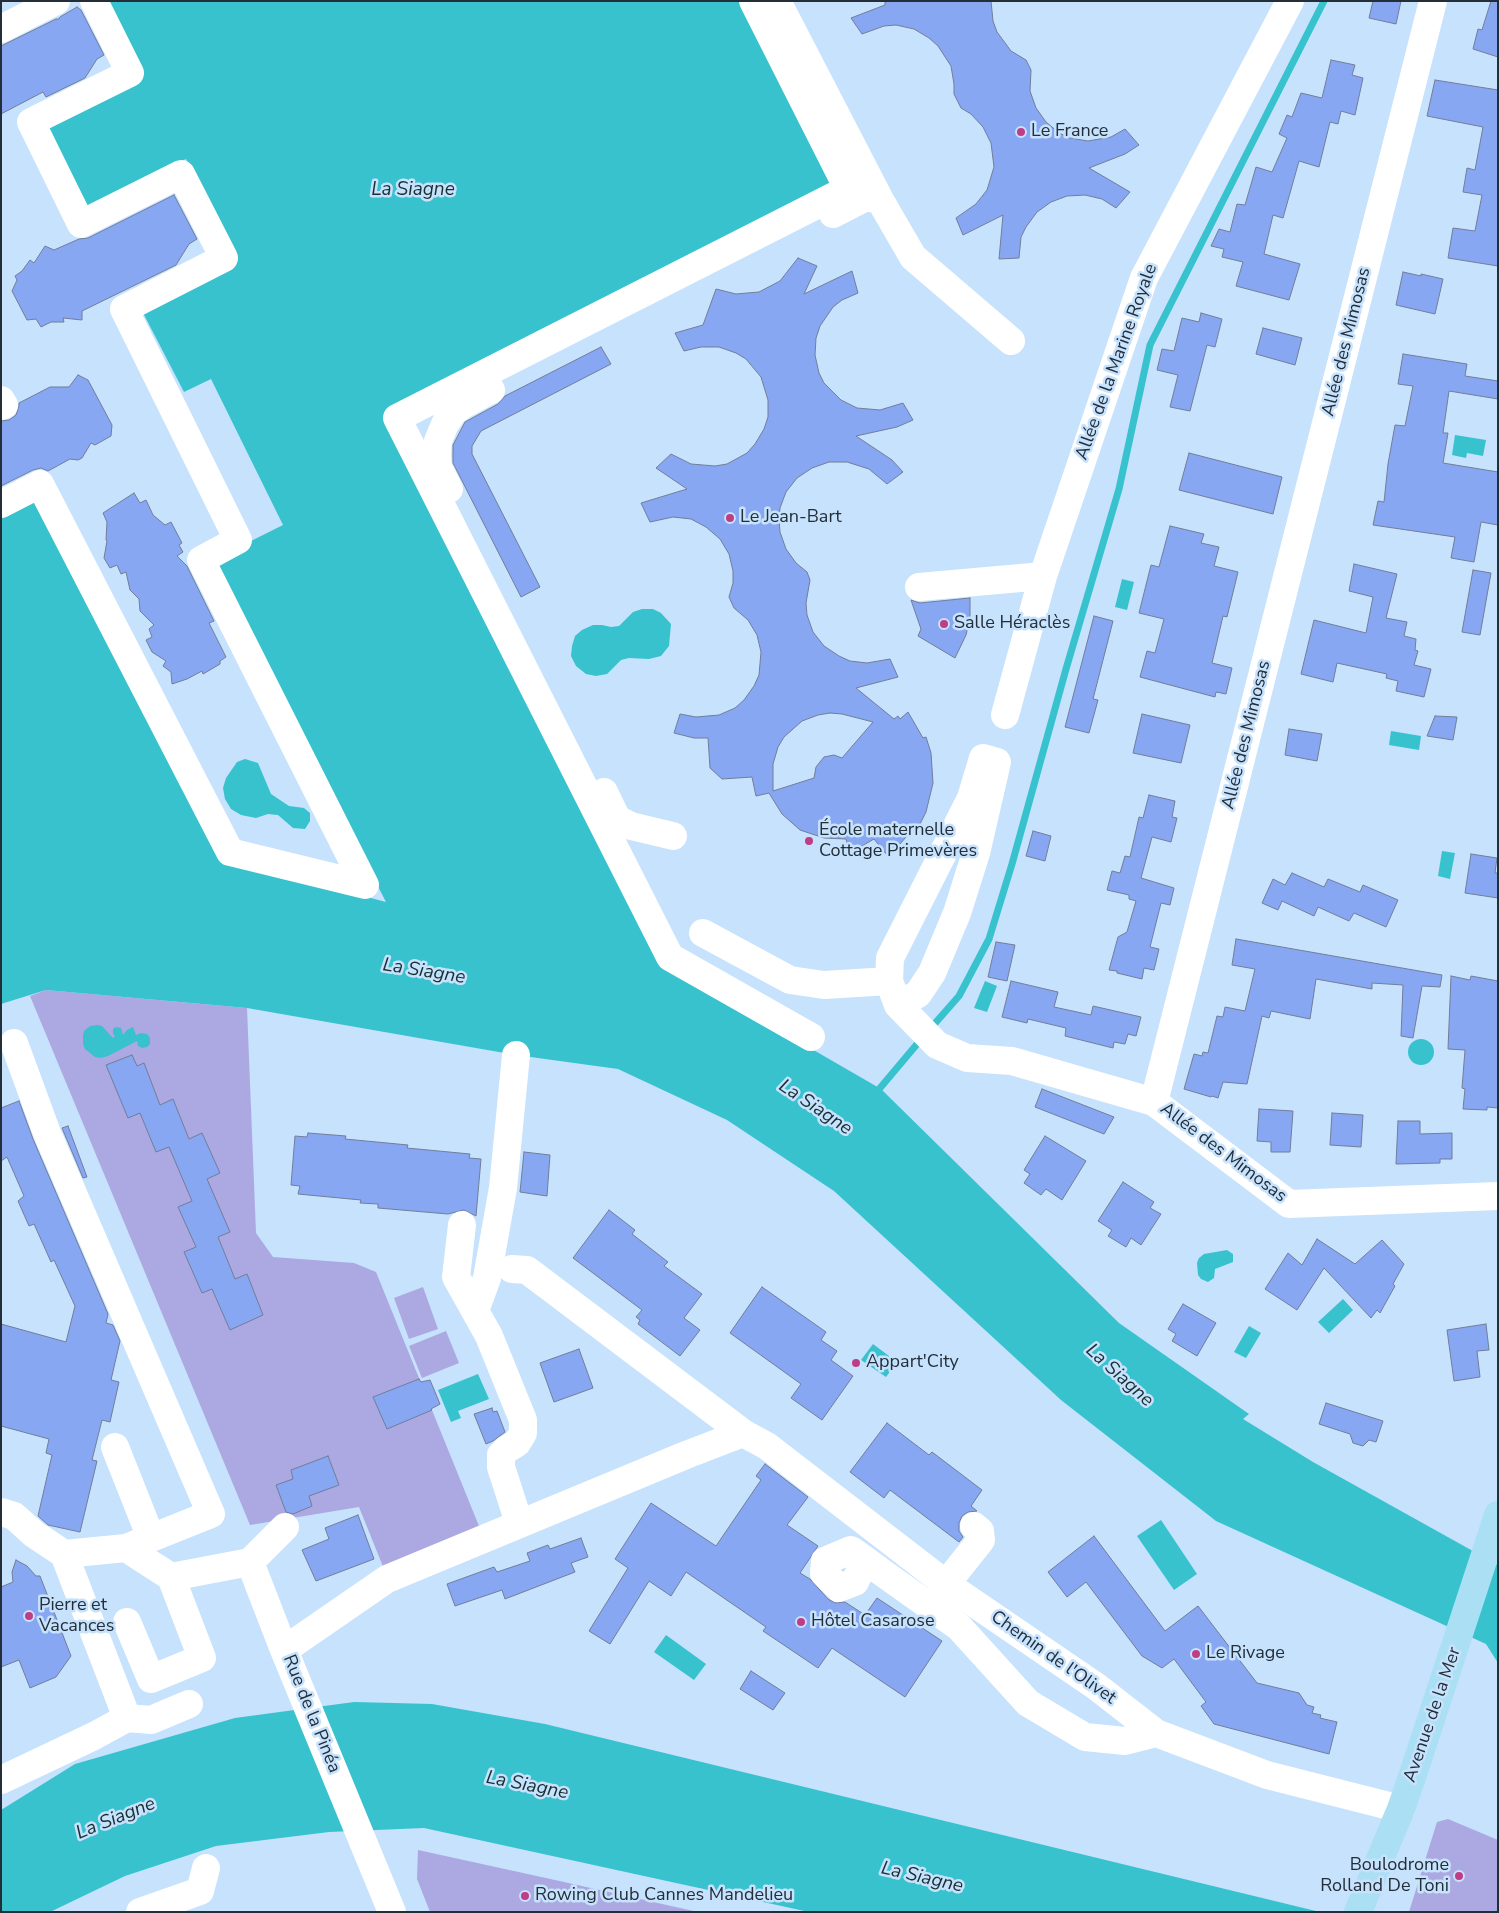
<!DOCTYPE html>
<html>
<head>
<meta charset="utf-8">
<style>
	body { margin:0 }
	#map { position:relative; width:1499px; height:1913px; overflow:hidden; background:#c6e2fc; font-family:"Nunito Sans",sans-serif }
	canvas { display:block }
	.frame { position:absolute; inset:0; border:2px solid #232e38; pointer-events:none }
</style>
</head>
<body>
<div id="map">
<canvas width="1499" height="1913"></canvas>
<div class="frame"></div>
</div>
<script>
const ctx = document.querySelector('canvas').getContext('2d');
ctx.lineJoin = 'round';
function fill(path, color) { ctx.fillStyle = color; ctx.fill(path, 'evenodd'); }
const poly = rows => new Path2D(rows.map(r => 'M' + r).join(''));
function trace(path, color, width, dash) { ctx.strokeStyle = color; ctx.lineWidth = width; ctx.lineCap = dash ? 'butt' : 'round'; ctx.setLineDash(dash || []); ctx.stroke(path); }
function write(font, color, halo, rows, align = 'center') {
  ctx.font = font + ' "Nunito Sans",sans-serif'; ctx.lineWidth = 5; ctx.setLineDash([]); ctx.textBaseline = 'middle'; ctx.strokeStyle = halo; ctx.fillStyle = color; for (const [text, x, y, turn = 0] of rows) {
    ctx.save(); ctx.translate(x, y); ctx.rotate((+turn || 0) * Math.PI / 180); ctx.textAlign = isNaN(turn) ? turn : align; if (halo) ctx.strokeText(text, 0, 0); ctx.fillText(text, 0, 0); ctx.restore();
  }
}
fill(poly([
	[46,990,247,1008,256,1233,273,1257,354,1263,376,1272,481,1531,384,1569,359,1507,250,1525,30,996],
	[423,1287,438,1329,409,1339,394,1298],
	[446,1331,459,1363,422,1378,409,1346],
	[1448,1819,1498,1840,1498,1912,1409,1912,1437,1822],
	[418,1850,555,1880,698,1912,430,1912,417,1879]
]), '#aca8e2');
fill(poly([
	[104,1,744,1,838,186,386,414,663,963,881,1089,1119,1323,1249,1414,1243,1419,1313,1462,1498,1565,1498,1663,1486,1644,1216,1521,1061,1400,834,1191,727,1120,618,1069,516,1055,247,1008,46,990,1,1004,1,515,35,498,225,860,386,902,211,561,283,525,211,379,184,392,141,309,237,260,186,159,89,208,47,126,142,77],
	[1455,435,1486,440,1483,456,1467,453,1466,458,1452,455],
	[1122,579,1134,582,1127,610,1115,607],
	[642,609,653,609,661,613,671,624,669,646,661,656,649,659,629,658,621,660,607,674,596,676,586,674,576,666,571,656,572,646,575,636,582,630,593,625,602,625,611,627,619,626,633,612],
	[1391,731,1421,736,1419,750,1389,745],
	[245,759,258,763,271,794,289,806,304,808,310,813,310,821,305,829,293,828,278,815,268,814,256,818,241,815,231,809,225,799,223,788,226,778,237,762],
	[1442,851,1455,853,1450,879,1438,876],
	[985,981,997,986,987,1012,974,1008],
	[97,1025,102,1026,113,1038,115,1036,113,1034,113,1029,116,1027,121,1028,123,1035,127,1030,133,1027,136,1035,141,1033,147,1034,150,1038,150,1044,147,1047,142,1048,138,1046,137,1041,108,1056,101,1058,95,1057,85,1049,83,1044,83,1036,84,1031,90,1026],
	'1408 1052a13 13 0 1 1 26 0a13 13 0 1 1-26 0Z',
	[1227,1250,1233,1254,1233,1262,1215,1269,1214,1278,1208,1282,1201,1279,1198,1275,1197,1263,1199,1258,1204,1254],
	[1343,1299,1353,1310,1329,1333,1318,1322],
	[1249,1326,1261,1333,1246,1358,1234,1352],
	[873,1344,897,1362,886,1377,861,1360],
	[478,1374,489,1399,458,1411,461,1418,451,1422,438,1390],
	[1161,1520,1197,1574,1174,1590,1137,1536],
	[666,1635,706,1664,694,1680,654,1652],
	[354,1702,432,1704,545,1724,1320,1912,809,1912,424,1828,329,1832,216,1846,125,1876,50,1912,1,1912,1,1810,75,1764,235,1718]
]), '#37c2ce');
trace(poly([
	[930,1029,959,996,989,939,1012,864,1066,669,1119,489,1150,345,1324,1],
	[875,1094,923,1037]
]), '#37c2ce', 7);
const building = poly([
	[885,1,991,1,993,21,997,32,1011,51,1026,60,1031,70,1030,91,1036,108,1046,122,1059,133,1070,138,1088,141,1111,137,1125,129,1139,145,1125,154,1089,168,1130,192,1116,208,1102,199,1085,195,1067,196,1051,202,1037,212,1026,227,1021,237,1019,258,999,259,1003,215,963,235,956,218,976,204,987,190,994,167,991,143,983,127,971,114,961,108,954,94,954,84,951,66,938,46,929,38,914,29,896,25,884,26,862,34,851,18,885,5,885,1],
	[1373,1,1401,1,1396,24,1369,18,1373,1],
	[1491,1,1498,1,1498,57,1473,49,1478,29,1482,30,1491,1],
	[77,7,81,10,104,55,97,59,85,78,46,97,43,92,1,114,1,46,56,19,59,19,60,17,77,7],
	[1331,60,1355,65,1352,75,1363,78,1355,115,1341,111,1338,124,1330,122,1319,167,1299,161,1283,218,1273,215,1264,254,1300,264,1289,300,1236,286,1243,262,1222,257,1224,249,1211,246,1219,229,1230,232,1237,204,1245,205,1256,167,1272,172,1287,138,1279,134,1287,115,1292,117,1301,93,1322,98,1331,60],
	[1435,80,1498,90,1498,266,1448,258,1453,228,1475,231,1482,195,1463,192,1467,168,1475,170,1483,127,1427,116,1435,80],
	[174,195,197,239,189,244,176,265,82,311,82,320,63,318,64,322,51,322,41,327,36,319,27,320,12,291,17,280,15,276,22,271,30,260,34,263,45,246,54,250,79,239,88,238,174,195],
	[798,258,817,266,804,294,852,271,858,293,842,300,833,307,820,326,816,338,815,355,819,373,824,383,841,400,857,408,880,410,903,403,913,420,897,427,856,436,892,460,903,472,887,484,869,469,847,462,829,462,812,468,797,478,786,492,780,508,779,520,780,532,786,549,796,563,807,572,810,580,806,603,807,615,813,632,824,646,839,656,850,661,867,663,890,659,898,677,856,688,894,719,898,716,900,719,908,712,923,738,926,737,931,753,933,783,926,812,916,832,912,830,900,844,887,855,874,839,862,846,849,850,846,839,824,838,800,830,782,814,769,793,756,796,752,777,722,779,710,768,708,738,694,738,674,733,680,714,696,717,719,715,735,708,744,700,754,686,759,675,761,652,757,635,748,620,734,608,729,597,733,583,733,571,729,554,720,539,706,527,691,519,673,517,650,522,641,503,687,489,656,468,671,454,691,464,715,466,727,464,747,453,755,444,764,429,768,417,768,400,761,377,746,359,736,353,719,347,701,347,684,351,675,333,703,325,716,289,736,294,759,292,780,281,798,258],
	[830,713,842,714,873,722,842,758,834,755,824,757,816,767,814,778,773,791,773,764,778,747,784,737,802,721,818,715,830,713],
	[1403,272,1421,276,1421,274,1443,279,1435,314,1396,305,1403,272],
	[1201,313,1222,319,1215,347,1207,345,1190,411,1170,407,1178,375,1157,370,1162,349,1174,351,1182,318,1199,322,1201,313],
	[1263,328,1302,338,1295,365,1256,354,1263,328],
	[601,347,611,364,481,431,472,446,472,454,540,587,521,597,453,463,453,445,465,422,498,404,505,396,601,347],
	[1403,354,1467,364,1465,376,1498,381,1498,399,1449,391,1443,433,1448,433,1443,463,1498,472,1498,525,1481,522,1474,562,1451,558,1455,537,1373,525,1378,501,1384,502,1388,464,1395,425,1405,426,1413,386,1398,384,1403,354],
	[78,375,88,380,112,425,111,436,95,445,91,443,82,458,78,460,70,459,48,471,41,468,33,470,1,486,1,421,9,420,16,415,19,406,19,403,50,387,69,387,78,375],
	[1189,453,1282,477,1273,514,1179,490,1189,453],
	[134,493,140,503,146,500,153,515,165,525,171,522,182,543,179,545,183,552,177,556,187,566,214,621,209,623,226,657,220,661,220,664,203,674,202,671,187,679,172,684,171,672,163,666,166,661,152,652,146,640,152,637,149,629,154,625,140,611,139,599,130,590,126,572,121,574,117,565,110,568,104,558,107,541,106,540,107,522,103,513,134,493],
	[1170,526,1204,534,1201,543,1219,547,1214,566,1238,572,1227,617,1223,616,1212,663,1232,668,1226,694,1216,692,1215,697,1140,677,1147,651,1155,653,1164,619,1139,613,1151,565,1159,567,1170,526],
	[1354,564,1397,574,1386,618,1407,622,1404,636,1416,639,1415,650,1418,651,1414,665,1431,669,1424,697,1396,691,1398,681,1386,678,1387,674,1337,663,1333,682,1301,674,1314,620,1366,633,1373,597,1349,591,1354,564],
	[1473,570,1491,573,1480,635,1462,632,1473,570],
	[970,598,970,619,966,635,955,658,918,636,921,629,911,600,920,603,970,598],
	[1094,616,1113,621,1093,699,1098,700,1089,733,1065,727,1094,616],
	[1142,714,1190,725,1181,763,1133,753,1142,714],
	[1435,716,1457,717,1453,740,1427,736,1435,716],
	[1289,729,1322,734,1317,761,1285,755,1289,729],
	[1149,795,1175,801,1172,817,1177,818,1171,842,1152,837,1141,878,1174,888,1170,905,1161,903,1150,947,1159,949,1154,970,1144,968,1142,979,1117,973,1117,971,1109,970,1118,937,1127,932,1136,901,1129,899,1129,895,1107,890,1112,871,1120,873,1125,856,1130,857,1139,817,1143,818,1149,795],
	[1033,831,1051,836,1045,861,1026,856,1033,831],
	[1471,854,1497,858,1495,873,1498,873,1498,898,1465,893,1471,854],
	[1292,873,1324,887,1328,879,1360,892,1363,885,1398,900,1386,927,1354,913,1349,921,1318,907,1314,916,1282,901,1278,910,1262,903,1273,879,1285,885,1292,873],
	[1236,939,1442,975,1440,987,1422,986,1413,1038,1401,1036,1403,985,1372,983,1372,989,1316,979,1310,1019,1271,1011,1269,1018,1262,1016,1247,1084,1223,1082,1218,1098,1212,1096,1211,1097,1184,1089,1194,1054,1202,1056,1203,1052,1208,1053,1217,1016,1223,1017,1225,1007,1245,1011,1255,969,1232,965,1236,939],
	[996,942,1015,945,1007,981,988,977,996,942],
	[1451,976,1470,980,1471,976,1498,981,1498,1108,1487,1107,1487,1110,1463,1109,1465,1089,1462,1088,1465,1050,1448,1049,1451,976],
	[1011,981,1058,992,1054,1007,1091,1015,1093,1006,1141,1017,1136,1036,1128,1034,1125,1044,1114,1042,1113,1048,1065,1036,1066,1028,1028,1019,1027,1023,1002,1017,1011,981],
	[132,1055,137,1066,144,1063,160,1105,173,1099,189,1139,202,1133,220,1173,207,1179,230,1232,218,1237,235,1279,247,1274,263,1315,230,1330,212,1289,202,1293,184,1252,196,1247,178,1207,192,1201,169,1147,156,1152,140,1113,128,1118,106,1065,132,1055],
	[1042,1089,1114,1117,1104,1134,1035,1107,1042,1089],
	[19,1101,33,1139,108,1314,106,1323,113,1325,120,1341,111,1380,119,1382,110,1422,102,1420,92,1460,97,1461,80,1532,48,1525,38,1516,52,1455,46,1453,49,1439,1,1426,1,1324,66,1342,75,1306,54,1260,51,1262,34,1224,29,1226,18,1201,24,1196,7,1157,1,1161,1,1108,19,1101],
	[1259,1109,1293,1111,1290,1152,1271,1152,1271,1142,1257,1141,1259,1109],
	[1332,1113,1363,1115,1361,1147,1330,1145,1332,1113],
	[1398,1121,1420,1121,1420,1134,1452,1133,1452,1159,1440,1159,1440,1163,1396,1164,1398,1121],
	[68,1126,87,1177,83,1178,62,1128,68,1126],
	[308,1133,346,1136,345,1139,408,1145,407,1148,470,1154,469,1158,481,1159,476,1216,464,1210,448,1214,378,1208,378,1204,360,1203,361,1200,298,1194,300,1186,291,1185,295,1136,307,1137,308,1133],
	[1045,1136,1086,1161,1062,1200,1046,1189,1041,1195,1024,1183,1030,1174,1024,1170,1045,1136],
	[524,1152,550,1155,547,1196,520,1192,524,1152],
	[1123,1182,1154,1202,1150,1208,1161,1214,1141,1245,1131,1238,1126,1247,1108,1236,1112,1230,1098,1221,1123,1182],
	[609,1210,635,1230,632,1234,668,1262,664,1266,702,1294,684,1318,700,1330,680,1356,638,1324,640,1320,636,1317,642,1310,573,1258,609,1210],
	[1317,1239,1355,1264,1382,1240,1404,1264,1393,1284,1395,1286,1380,1313,1377,1310,1371,1318,1324,1268,1297,1310,1265,1289,1288,1253,1302,1265,1317,1239],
	[762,1287,826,1332,821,1340,837,1351,831,1360,853,1376,822,1420,791,1398,801,1384,730,1333,762,1287],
	[1183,1304,1216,1323,1197,1356,1172,1341,1176,1334,1168,1329,1183,1304],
	[1486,1324,1489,1350,1477,1351,1480,1377,1454,1381,1447,1330,1486,1324],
	[579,1349,593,1388,554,1402,540,1363,579,1349],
	[419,1379,421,1382,430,1380,440,1404,431,1409,432,1410,387,1429,373,1397,419,1379],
	[1326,1403,1383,1421,1376,1442,1369,1440,1363,1446,1353,1443,1350,1434,1319,1424,1326,1403],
	[492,1408,493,1412,497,1411,505,1432,493,1441,486,1444,474,1414,492,1408],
	[887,1423,929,1455,932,1452,982,1490,971,1506,977,1511,968,1512,962,1516,959,1523,959,1531,963,1537,959,1542,890,1490,884,1498,850,1472,887,1423],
	[328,1456,339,1485,309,1496,312,1506,293,1514,286,1512,276,1485,293,1479,291,1470,328,1456],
	[765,1464,808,1497,787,1525,818,1546,800,1573,810,1579,828,1599,835,1603,845,1602,865,1615,877,1598,942,1641,905,1697,832,1648,818,1668,763,1631,766,1627,686,1572,671,1596,649,1581,610,1644,589,1631,628,1568,615,1559,651,1503,716,1546,761,1480,756,1476,765,1464],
	[358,1515,374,1559,316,1581,302,1550,329,1539,325,1528,358,1515],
	[1094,1536,1165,1631,1198,1606,1257,1683,1299,1693,1307,1705,1314,1707,1312,1713,1321,1715,1320,1718,1337,1722,1329,1754,1214,1724,1201,1706,1206,1702,1174,1659,1162,1668,1142,1656,1086,1582,1067,1597,1048,1572,1094,1536],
	[581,1538,588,1557,571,1563,575,1572,505,1599,502,1590,455,1606,447,1584,494,1567,497,1572,530,1561,527,1553,548,1545,550,1549,581,1538],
	[16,1560,27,1566,36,1576,40,1576,71,1656,56,1677,30,1688,19,1660,1,1667,1,1587,13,1582,12,1572,16,1560],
	[751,1671,785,1693,773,1710,740,1689,751,1671]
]);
fill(building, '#88a7f2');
trace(building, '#717d9a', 1);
trace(poly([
	[753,1,848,189,397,418,670,957,811,1037],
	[777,1,880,200,913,257,1011,341],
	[1,29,56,1],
	[833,214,866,197,880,200],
	[1,400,4,405,1,406],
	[449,489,438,467,437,455,438,441,445,424,454,411,463,405,491,390],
	[1,504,40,484,230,852,365,885,201,560,238,540,124,309,224,258,181,174,81,224,31,122,130,73,94,1],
	[919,587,1043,576],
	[1005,715,1043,576,1144,278,1290,1],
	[604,792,617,819,631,826,673,836],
	[703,933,790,980,824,985,889,981],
	[898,1005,918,994,932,973,957,913,976,853,997,762,983,758,971,798,890,958,889,981,898,1005,937,1045,967,1058,1012,1061,1154,1102,1289,1204,1498,1196],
	[14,1043,47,1133,211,1514,126,1548,171,1577],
	[1154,1102,1433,1],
	[462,1225,456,1277,489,1336,523,1420,523,1433,517,1443,507,1449,501,1455,501,1467,519,1523],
	[512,1269,527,1270,743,1433,767,1446,946,1584,1097,1687,1156,1733,1267,1775,1401,1809],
	[475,1311,487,1278,503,1188,516,1055],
	[115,1447,151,1538],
	[1,1512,14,1516,34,1534,64,1554],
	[285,1527,250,1562,284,1650,392,1912],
	[126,1548,64,1554,127,1718],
	[865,1560,855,1582,839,1588,824,1573,825,1561,851,1550,865,1560,887,1576,959,1627,1028,1703,1085,1737,1125,1741,1156,1733],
	[946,1584,981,1540,980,1531,974,1526],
	[127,1622,151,1679,202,1658,171,1577,250,1562],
	[284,1650,387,1579,686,1455,743,1433],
	[1,1780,94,1736,127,1718,151,1720,189,1704],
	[140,1912,200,1891,206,1868]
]), '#fff', 28);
trace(poly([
	[1358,1912,1401,1809,1413,1774,1498,1515]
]), '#abe0f4', 28);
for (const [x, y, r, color] of [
	[1021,132,5,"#bf3d84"],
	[730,518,5,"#bf3d84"],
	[944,624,5,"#bf3d84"],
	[809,841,5,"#bf3d84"],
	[856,1363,5,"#bf3d84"],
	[29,1616,5,"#bf3d84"],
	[801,1622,5,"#bf3d84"],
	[1196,1654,5,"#bf3d84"],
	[1459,1876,5,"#bf3d84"],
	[525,1896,5,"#bf3d84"]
]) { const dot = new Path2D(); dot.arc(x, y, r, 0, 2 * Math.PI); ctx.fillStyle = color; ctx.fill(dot); trace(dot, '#c6e2fc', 2); }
write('18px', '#232e38', '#c6e2fc', [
	["Le France",1031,132],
	["Le Jean-Bart",740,518],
	["Salle Héraclès",954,624],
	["École maternelle",819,831],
	["Cottage Primevères",819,852],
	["Appart'City",866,1363],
	["Pierre et",39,1606],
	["Vacances",39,1627],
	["Hôtel Casarose",811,1622],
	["Le Rivage",1206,1654],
	["Boulodrome",1449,1866,"right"],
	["Rolland De Toni",1449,1887,"right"],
	["Rowing Club Cannes Mandelieu",535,1896]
], 'left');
write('18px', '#232e38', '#c6e2fc', [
	["Allée des Mimosas",1347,342,-76],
	["Allée de la Marine Royale",1117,362,-70],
	["Allée des Mimosas",1247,735,-76],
	["Allée des Mimosas",1223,1153,37],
	["Chemin de l'Olivet",1053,1658,35],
	["Rue de la Pinéa",311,1714,68],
	["Avenue de la Mer",1433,1715,-71]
]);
write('italic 19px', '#182f31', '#c6e2fc', [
	["La Siagne",413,190],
	["La Siagne",424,972,9],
	["La Siagne",815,1108,34],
	["La Siagne",1119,1376,42],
	["La Siagne",527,1786,11],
	["La Siagne",116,1819,-22],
	["La Siagne",922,1878,13]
]);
</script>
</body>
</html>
